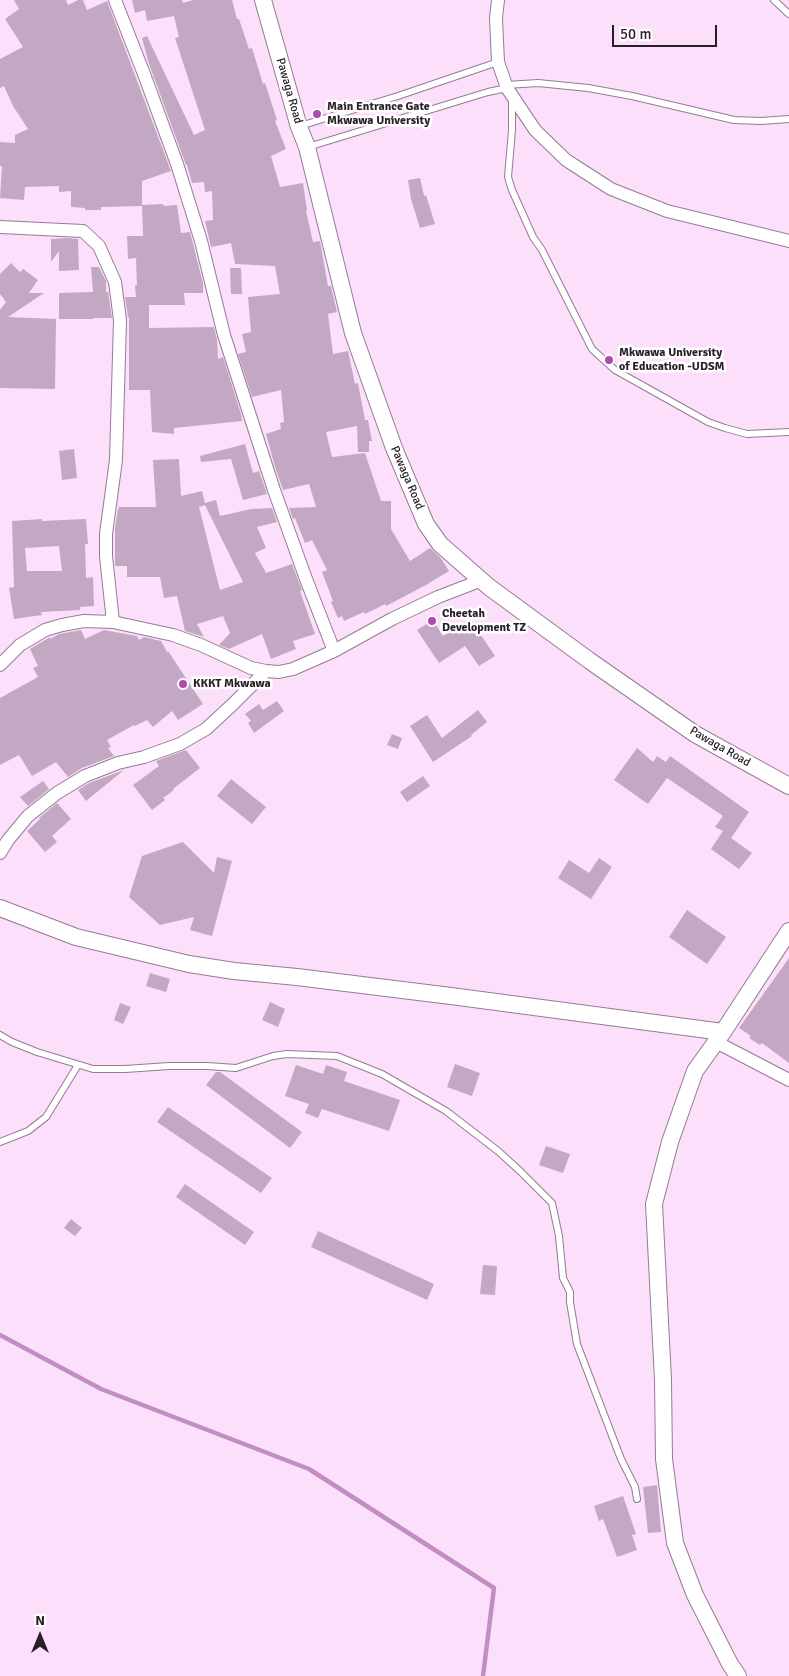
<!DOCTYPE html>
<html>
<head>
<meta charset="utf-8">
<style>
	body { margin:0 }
	#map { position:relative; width:789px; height:1676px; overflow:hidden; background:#fce0fb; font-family:Signika,sans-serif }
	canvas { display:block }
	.north { position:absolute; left:15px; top:1611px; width:50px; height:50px; -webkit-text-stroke:4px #fff; paint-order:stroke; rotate:0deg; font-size:14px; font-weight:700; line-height:20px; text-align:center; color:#281e27 }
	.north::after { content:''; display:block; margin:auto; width:18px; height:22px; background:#281e27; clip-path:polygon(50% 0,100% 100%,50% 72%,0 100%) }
	.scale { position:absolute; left:612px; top:25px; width:105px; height:22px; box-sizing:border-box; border:2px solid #281e27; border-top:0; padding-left:6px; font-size:15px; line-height:18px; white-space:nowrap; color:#281e27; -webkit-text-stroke:4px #fff; paint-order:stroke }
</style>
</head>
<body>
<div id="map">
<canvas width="789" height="1676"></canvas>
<div class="north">N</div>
<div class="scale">50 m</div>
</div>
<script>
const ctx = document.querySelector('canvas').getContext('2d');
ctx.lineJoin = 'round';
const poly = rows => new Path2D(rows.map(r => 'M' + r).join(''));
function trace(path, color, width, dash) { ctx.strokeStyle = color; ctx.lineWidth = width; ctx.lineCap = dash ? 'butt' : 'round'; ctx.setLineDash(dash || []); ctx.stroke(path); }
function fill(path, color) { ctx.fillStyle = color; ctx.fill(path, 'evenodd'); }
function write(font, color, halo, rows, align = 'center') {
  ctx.font = font + ' Signika,sans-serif'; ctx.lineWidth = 5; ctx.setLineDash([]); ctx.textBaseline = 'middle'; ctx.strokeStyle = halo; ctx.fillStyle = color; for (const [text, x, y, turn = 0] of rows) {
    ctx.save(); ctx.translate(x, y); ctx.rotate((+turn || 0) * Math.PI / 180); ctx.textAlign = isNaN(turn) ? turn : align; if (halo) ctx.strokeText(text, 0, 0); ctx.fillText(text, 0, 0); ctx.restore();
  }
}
trace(poly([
	[0,1335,101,1389,309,1469,494,1588,483,1676]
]), '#c28dc2', 4.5);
fill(poly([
	[14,0,66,0,68,5,78,0,83,0,87,10,107,1,171,171,142,181,142,206,101,207,101,210,85,210,85,208,71,207,71,191,59,192,59,186,25,187,24,200,0,198,2,166,0,166,0,142,15,143,15,135,28,129,13,106,4,86,0,88,0,59,23,47,5,19,19,9],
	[132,0,182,0,183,3,193,0,232,0,237,19,239,19,249,49,252,48,263,84,265,83,277,120,275,121,286,149,271,156,280,187,303,183,307,211,306,211,313,242,320,241,328,286,331,286,337,312,328,314,333,354,348,351,355,384,358,383,365,420,368,420,372,441,369,441,369,452,358,452,357,426,326,432,332,457,365,453,381,501,391,501,391,529,410,561,430,548,440,557,449,571,426,585,386,606,385,604,365,614,364,612,344,621,342,616,338,618,331,602,333,601,322,572,327,570,312,540,305,543,295,518,293,519,289,508,316,507,309,484,283,490,275,467,266,434,281,429,280,423,284,422,281,390,252,397,238,354,246,352,242,334,251,332,248,297,280,294,275,266,235,264,231,243,211,247,205,221,213,220,212,191,205,192,204,182,192,183,187,165,186,165,149,64,142,38,147,36,194,135,205,130,175,38,179,37,174,16,147,21,145,10,135,13],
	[420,178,424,196,426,195,435,224,420,228,411,199,408,180],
	[163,204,164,206,177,205,181,233,190,232,203,283,203,293,184,293,185,305,149,305,149,328,214,327,217,340,218,359,223,357,241,414,242,421,174,428,174,434,152,432,150,390,129,390,129,317,128,317,125,297,136,297,135,285,137,285,136,258,128,259,127,236,143,236,142,205],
	[67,238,78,239,79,270,59,271,59,251,51,262,51,239],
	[11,263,20,272,23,269,38,280,29,293,44,293,8,317,56,319,55,389,0,388,0,310,6,302,0,294,0,274],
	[91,267,99,267,106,281,106,292,108,292,112,318,93,318,94,319,59,319,59,293,93,292],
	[230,268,241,268,242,294,231,294],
	[245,444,253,473,259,471,267,494,243,500,231,459,201,462,200,456],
	[74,449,77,478,62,480,59,451],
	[179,459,181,496,202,491,205,503,216,500,220,516,251,509,272,508,277,522,257,527,266,548,255,553,266,573,292,564,302,590,300,591,315,634,293,641,296,649,271,659,262,634,229,649,219,645,230,633,223,616,197,624,204,637,185,631,177,596,164,598,160,577,127,577,127,566,115,566,115,528,118,509,119,509,119,507,156,507,153,460],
	[205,505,243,582,220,590,199,507],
	[42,519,42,521,86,519,88,544,85,544,86,578,93,577,94,606,80,607,80,610,41,612,42,615,14,619,9,588,14,587,12,521],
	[59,546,62,571,27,571,25,548],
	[470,619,495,656,479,666,465,646,439,663,417,630,433,620,443,636],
	[81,630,85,639,104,630,137,636,139,640,144,637,161,641,167,652,168,651,203,704,178,720,172,711,153,727,147,720,135,726,134,725,107,740,111,747,108,748,114,756,82,768,68,777,56,762,32,776,19,755,0,765,0,698,38,677,33,668,38,666,30,649,50,637,50,639,59,634],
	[277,701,284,711,254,733,248,723,251,721,245,714,259,704,263,710],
	[478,710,487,722,471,735,472,736,433,762,410,726,427,715,442,738],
	[392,734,402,738,398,749,387,745],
	[637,748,653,762,657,756,666,762,670,756,749,812,731,838,752,853,739,869,711,849,723,831,715,827,723,816,667,778,648,804,614,780],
	[186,750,200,768,173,789,174,790,163,798,165,800,152,810,133,785,159,766,156,761],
	[124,770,86,801,78,790,89,783],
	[423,776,430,786,407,802,400,792],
	[231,779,266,807,252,824,217,796],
	[43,781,49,789,28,806,20,797],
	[57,803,71,819,52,836,57,842,45,852,27,831,40,819,39,818],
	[183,842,214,873,217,857,232,861,212,936,190,930,194,917,160,925,129,897,142,856],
	[599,858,612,867,591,899,558,878,569,860,589,873],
	[687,910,726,937,707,964,669,937],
	[789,958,789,1063,762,1043,760,1045,749,1038,751,1036,739,1028],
	[150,973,170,979,166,992,146,986],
	[270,1002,285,1009,278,1027,262,1020],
	[120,1003,131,1007,123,1024,114,1020],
	[455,1064,480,1073,472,1096,447,1087],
	[296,1065,323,1074,326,1065,347,1072,344,1081,400,1100,389,1131,322,1109,318,1118,305,1113,309,1104,285,1096],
	[216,1072,220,1072,302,1132,290,1148,206,1085],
	[168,1107,272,1178,261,1193,157,1122],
	[546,1146,570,1154,563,1173,539,1165],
	[185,1184,254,1232,245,1245,176,1197],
	[71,1219,82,1228,75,1236,64,1228],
	[318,1231,434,1284,427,1300,311,1247],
	[483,1265,497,1266,495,1295,480,1294],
	[657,1485,661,1532,648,1533,643,1487],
	[623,1496,636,1534,632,1535,637,1550,617,1557,603,1519,599,1521,594,1506]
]), '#c2a8c2');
const lane = poly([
	[774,0,789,14],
	[506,85,538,83,588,88,632,96,734,120,761,121,789,119],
	[512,98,512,130,508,177,512,190,533,237,542,250,592,349,615,370,708,422,725,428,747,434,789,432],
	[300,126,398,96,498,62],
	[308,147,488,92,507,88],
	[0,1035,12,1042,37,1052,93,1069,125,1069,169,1066,207,1066,236,1068,273,1056,287,1054,337,1056,382,1074,446,1111,498,1151,521,1172,552,1203,559,1236,563,1278,570,1292,570,1302,577,1344,621,1459,635,1487,637,1499],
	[0,1142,28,1131,46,1117,78,1065]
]);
const street = poly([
	[115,0,144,74,177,164,201,241,224,335,274,490,306,579,334,651],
	[498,0,496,18,498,62,507,88,535,130,566,160,611,189,667,211,789,241],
	[0,227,83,231,99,246,115,282,120,320,116,460,106,534,106,556,113,622],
	[0,665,20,645,45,630,62,625,84,621,113,622,173,635,201,645,251,668,266,671,279,672,293,669,334,651,392,619,438,597,482,580],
	[0,853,8,840,28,816,57,793,85,776,118,763,144,757,180,744,206,729,232,705,266,671],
	[716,1042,789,1080]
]);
const secondary = poly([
	[263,0,299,127,307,147,353,333,394,448,426,524,440,544,489,587,590,661,695,734,789,786],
	[0,908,76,937,189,964,234,971,297,977,451,996,723,1032],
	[738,1676,730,1664,695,1595,675,1543,664,1459,663,1380,654,1204,670,1142,695,1071,723,1032,789,931]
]);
trace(lane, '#947b93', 8);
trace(street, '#947b93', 14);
trace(secondary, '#947b93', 18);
trace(lane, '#fff', 6);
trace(street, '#fff', 12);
trace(secondary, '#fff', 16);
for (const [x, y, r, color] of [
	[317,114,5,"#ae4ab0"],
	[609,360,5,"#ae4ab0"],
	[432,621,5,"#ae4ab0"],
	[183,684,5,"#ae4ab0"]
]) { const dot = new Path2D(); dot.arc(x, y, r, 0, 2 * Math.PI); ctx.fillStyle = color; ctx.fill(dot); trace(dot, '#fff', 2); }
write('12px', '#281e27', '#fff', [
	["Pawaga Road",289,91,74],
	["Pawaga Road",407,478,67],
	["Pawaga Road",720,747,30]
]);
write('bold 12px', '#281e27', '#fff', [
	["Main Entrance Gate",327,107],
	["Mkwawa University",327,121],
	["Mkwawa University",619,353],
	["of Education -UDSM",619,367],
	["Cheetah",442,614],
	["Development TZ",442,628],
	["KKKT Mkwawa",193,684]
], 'left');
</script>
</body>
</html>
